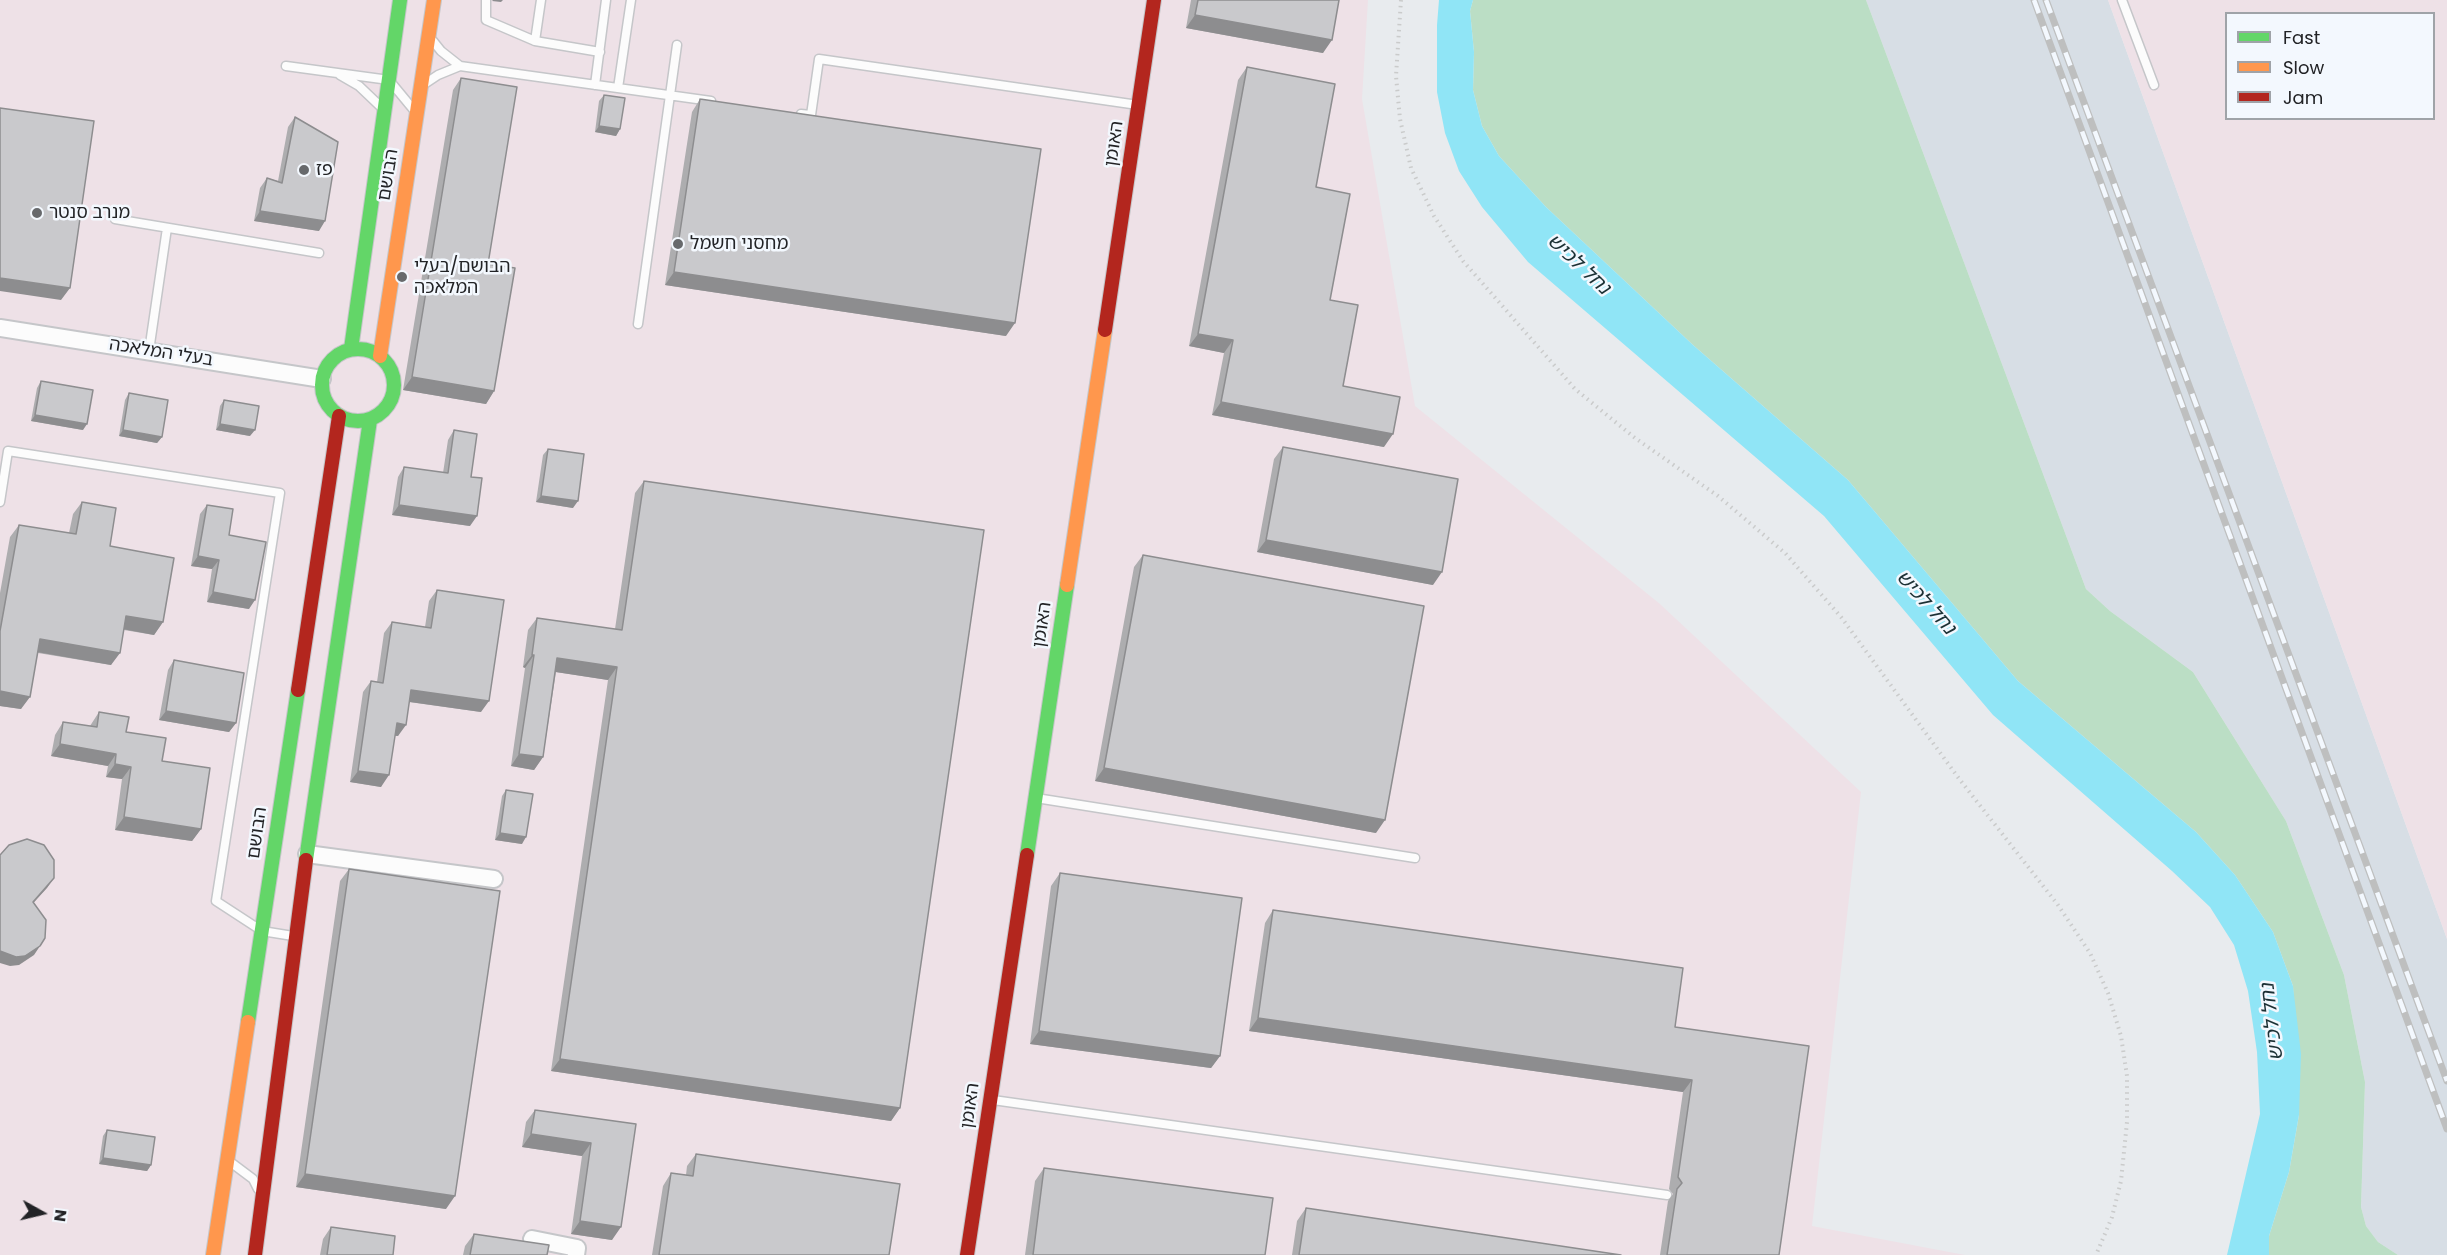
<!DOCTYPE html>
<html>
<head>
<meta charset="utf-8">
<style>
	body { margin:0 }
	#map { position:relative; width:2447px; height:1255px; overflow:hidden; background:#e8ebee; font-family:Poppins,sans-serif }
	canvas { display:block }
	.legend { position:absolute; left:2225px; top:12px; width:210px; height:108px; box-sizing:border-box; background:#f3f8fe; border:2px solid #9fa3a8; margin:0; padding:8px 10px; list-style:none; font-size:18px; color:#222326 }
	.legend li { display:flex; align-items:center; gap:12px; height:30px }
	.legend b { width:30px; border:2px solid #9fa3a8 }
	.north { position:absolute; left:12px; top:1183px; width:60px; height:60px; -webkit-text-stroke:4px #f3f8fe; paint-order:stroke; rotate:98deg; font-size:16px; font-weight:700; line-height:24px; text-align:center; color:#222326 }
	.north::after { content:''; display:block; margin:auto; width:21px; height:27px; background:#222326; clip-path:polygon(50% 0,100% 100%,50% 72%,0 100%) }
</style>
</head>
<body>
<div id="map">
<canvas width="2447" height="1255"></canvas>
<ul class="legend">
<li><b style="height:8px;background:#63d668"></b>Fast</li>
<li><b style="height:8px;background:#ff974d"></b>Slow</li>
<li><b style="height:8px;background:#b3261e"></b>Jam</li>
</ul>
<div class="north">N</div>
</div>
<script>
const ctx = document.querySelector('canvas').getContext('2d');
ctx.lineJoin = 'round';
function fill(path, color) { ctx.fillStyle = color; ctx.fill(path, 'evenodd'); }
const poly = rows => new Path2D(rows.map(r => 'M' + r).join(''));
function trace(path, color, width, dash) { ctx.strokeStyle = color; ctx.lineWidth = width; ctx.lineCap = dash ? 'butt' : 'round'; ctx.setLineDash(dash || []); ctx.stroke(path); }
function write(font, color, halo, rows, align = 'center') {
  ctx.font = font + ' Poppins,"Noto Sans Hebrew",sans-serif'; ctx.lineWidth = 5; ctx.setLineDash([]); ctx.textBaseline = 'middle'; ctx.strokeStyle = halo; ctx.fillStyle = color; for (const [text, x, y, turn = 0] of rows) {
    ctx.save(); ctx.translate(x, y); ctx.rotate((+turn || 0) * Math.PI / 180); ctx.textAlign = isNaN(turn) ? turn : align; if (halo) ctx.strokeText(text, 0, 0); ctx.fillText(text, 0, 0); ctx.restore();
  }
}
fill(poly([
	[1866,0,2108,0,2447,939,2447,1255,2398,1255,2378,1242,2366,1226,2361,1207,2365,1082,2344,975,2286,821,2193,672,2110,611,2086,589]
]), '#d7dee5');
fill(poly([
	[0,0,1368,0,1362,99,1415,406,1660,604,1861,792,1812,1226,1965,1255,0,1255],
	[2108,0,2447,0,2447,939],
	[2226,14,2434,14,2434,118,2226,118]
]), '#eee1e7');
fill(poly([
	[1473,0,1866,0,2086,589,2110,611,2193,672,2286,821,2344,975,2365,1082,2361,1207,2366,1226,2378,1242,2398,1255,2269,1255,2269,1236,2289,1172,2299,1115,2293,986,2273,932,2235,875,2196,832,2018,681,1848,480,1693,345,1546,207,1499,156,1482,126,1473,90,1474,52,1470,11]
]), '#bbdec5');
fill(poly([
	[1439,0,1473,0,1470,11,1474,52,1473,90,1482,126,1499,156,1546,207,1693,345,1848,480,2018,681,2196,832,2235,875,2273,932,2293,986,2301,1054,2299,1115,2289,1172,2269,1236,2269,1255,2227,1255,2260,1114,2257,1052,2248,991,2234,945,2210,907,2172,871,1993,715,1824,516,1528,262,1482,207,1459,171,1445,133,1437,92,1437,25]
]), '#90e5f6');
const lane = poly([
	[486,0,486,20,535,41,600,52],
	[2122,0,2154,85],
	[433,41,441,51,460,66,711,101],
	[535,41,541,0],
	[286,66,389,80,413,109],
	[340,75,359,86,381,107],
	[426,83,438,75,460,66],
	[595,85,606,0],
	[618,88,631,0],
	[801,114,811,115,819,59,1138,105],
	[115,219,319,253],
	[638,324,677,45],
	[149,351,167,228],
	[0,502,8,451,280,493,216,901,262,931,293,936],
	[1036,798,1415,858],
	[993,1100,1667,1195],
	[229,1161,253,1179,258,1189]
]);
const street = poly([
	[0,328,322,379],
	[307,854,494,879],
	[532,1239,577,1248,576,1255]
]);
const fast = poly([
	'322 385a36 36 0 1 1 72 0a36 36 0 1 1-72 0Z',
	[351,349,400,0],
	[1027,855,1067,585],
	[306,860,370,420],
	[248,1022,298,690]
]);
const slow = poly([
	[380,356,434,0],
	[1067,585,1105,330],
	[213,1255,248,1022]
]);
const jam = poly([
	[1105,330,1154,0],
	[298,690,339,416],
	[255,1255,306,860],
	[967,1255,1027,855]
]);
trace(lane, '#c5c6c9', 11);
trace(street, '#c5c6c9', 20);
trace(fast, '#c5c6c9', 16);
trace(slow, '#c5c6c9', 16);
trace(jam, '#c5c6c9', 16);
trace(poly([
	[1401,0,1396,76,1400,119,1411,168,1434,216,1463,261,1575,389,1635,438,1718,496,1785,553,1841,617,1960,780,2058,905,2090,953,2108,993,2121,1036,2127,1076,2127,1122,2121,1181,2112,1217,2096,1255]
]), '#cacbcb', 4, [1.5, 4.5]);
trace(lane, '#fcfcfc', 8);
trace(street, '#fcfcfc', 16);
trace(fast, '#63d668', 14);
trace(slow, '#ff974d', 14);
trace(jam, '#b3261e', 14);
const rail = poly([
	[2034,0,2447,1129],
	[2046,0,2447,1081]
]);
trace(rail, '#bebfbf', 7);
trace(rail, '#f3f8fe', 4.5, [14]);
fill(poly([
	[1191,0,1339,0,1323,53,1186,28],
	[1247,67,1316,187,1330,300,1343,386,1384,447,1212,415,1224,353,1189,346,1238,80],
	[461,78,494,391,486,404,403,390,453,90],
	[604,95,620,129,616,136,595,132,599,101],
	[700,99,1006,336,665,285,692,112],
	[295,117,319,231,254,221,260,188,267,178,278,181,288,127],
	[41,381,83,430,31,421,37,388],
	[129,393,162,437,157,443,119,436,125,400],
	[224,400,250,436,216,430,220,406],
	[454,430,471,477,470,526,392,515,398,477,404,467,443,473,448,440],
	[1283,447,1433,585,1257,552,1274,459],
	[548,449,573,508,536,502,543,455],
	[644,481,900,1108,891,1121,551,1071,608,680,556,672,543,757,534,770,511,766,525,668,523,667,528,630,537,618,615,629,635,493],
	[82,502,110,546,163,622,154,635,124,630,111,665,38,653,21,709,0,706,0,593,10,537,19,525,69,533,73,514],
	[207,505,229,535,249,609,207,602,212,569,191,566,200,514],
	[1143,555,1376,833,1095,781,1134,567],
	[437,590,481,712,409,702,398,736,395,736,381,787,350,782,363,692,371,681,377,682,384,633,392,622,425,627,429,601],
	[174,660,236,723,229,732,159,720,168,670],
	[99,712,162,761,201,829,192,841,115,830,122,779,106,777,108,766,51,756,55,735,63,722,90,726],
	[506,790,522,844,495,840,502,796],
	[349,869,446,1209,296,1187,340,881],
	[1060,873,1220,1056,1211,1068,1030,1044,1051,886],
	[1273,910,1675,1027,1779,1255,1660,1255,1668,1201,1673,1194,1669,1189,1683,1092,1249,1031,1265,923],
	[535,1110,636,1124,612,1240,571,1234,582,1156,522,1147,526,1122],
	[107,1130,151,1165,147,1171,99,1164,103,1136],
	[696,1154,889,1255,652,1255,663,1186,671,1173,686,1175,687,1166],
	[1044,1168,1265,1255,1025,1255,1035,1181],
	[1306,1208,1621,1255,1292,1255,1297,1221],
	[331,1227,393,1255,320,1255,323,1239],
	[474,1234,547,1255,463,1255,465,1246]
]), '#adadaf');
fill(poly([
	[493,0,503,0,501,2,492,1],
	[1195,15,1332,40,1323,53,1186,28],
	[599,126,620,129,616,136,595,132],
	[260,211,325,221,319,231,254,221],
	[674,272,1015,323,1006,336,665,285],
	[0,278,70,288,61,300,0,291],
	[1198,334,1233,340,1224,353,1189,346],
	[412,377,494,391,486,404,403,390],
	[1221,402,1393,434,1384,447,1212,415],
	[35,415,87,424,83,430,31,421],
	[220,424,255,430,250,436,216,430],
	[123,430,162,437,157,443,119,436],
	[541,496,578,501,573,508,536,502],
	[399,505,477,516,470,526,392,515],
	[1266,540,1442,572,1433,585,1257,552],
	[198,556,219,560,212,569,191,566],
	[213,592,255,600,249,609,207,602],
	[126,616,163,622,154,635,117,628],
	[40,639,120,653,111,665,31,651],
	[532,655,534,655,525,668,523,667],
	[557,658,617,667,608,680,549,671],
	[411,690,489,701,481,712,403,701],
	[0,691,30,697,21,709,0,706],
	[166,711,236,723,229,732,159,720],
	[397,723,406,725,398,736,389,735],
	[60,744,116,754,108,766,51,756],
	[519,754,543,757,534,770,511,766],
	[115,764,131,767,122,779,106,777],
	[1104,768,1385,820,1376,833,1095,781],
	[358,771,389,775,381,787,350,782],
	[124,817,201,829,192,841,115,830],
	[500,833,526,837,522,844,495,840],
	[54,878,47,888,26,911,33,902],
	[40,946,34,955,19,965,10,966,0,963,0,951],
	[1258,1018,1692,1080,1683,1092,1249,1031],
	[1039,1031,1220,1056,1211,1068,1030,1044],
	[560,1059,900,1108,891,1121,551,1071],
	[531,1134,591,1143,582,1156,522,1147],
	[103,1158,151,1165,147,1171,99,1164],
	[305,1174,455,1196,446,1209,296,1187],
	[580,1221,621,1227,612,1240,571,1234]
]), '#8d8d8f');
const building = poly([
	[1198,0,1339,0,1332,40,1195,15,1198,0],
	[1247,67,1335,84,1316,187,1350,194,1330,300,1358,305,1343,386,1400,397,1393,434,1221,402,1233,340,1198,334,1247,67],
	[461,78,517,87,488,264,515,268,494,391,412,377,461,78],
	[604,95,625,98,620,129,599,126,604,95],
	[700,99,1041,149,1015,323,674,272,700,99],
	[0,108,94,121,70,288,0,278,0,108],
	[295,117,338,142,325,221,260,211,267,178,282,183,295,117],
	[41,381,93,390,87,424,35,415,41,381],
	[129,393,168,400,162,437,123,430,129,393],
	[224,400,259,406,255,430,220,424,224,400],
	[454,430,477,434,471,477,482,478,477,516,399,505,404,467,448,473,454,430],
	[1283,447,1458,479,1442,572,1266,540,1283,447],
	[548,449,584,454,578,501,541,496,548,449],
	[644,481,984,530,900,1108,560,1059,617,667,557,658,543,757,519,754,534,655,532,655,537,618,622,630,644,481],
	[82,502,116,508,110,546,174,558,163,622,126,616,120,653,40,639,30,697,0,691,0,631,19,525,76,534,82,502],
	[207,505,233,509,229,535,266,542,255,600,213,592,219,560,198,556,207,505],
	[1143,555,1424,606,1385,820,1104,768,1143,555],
	[437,590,504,600,489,701,411,690,406,725,397,723,389,775,358,771,371,681,383,683,392,622,431,628,437,590],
	[174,660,244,673,236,723,166,711,174,660],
	[99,712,129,717,126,732,166,738,162,761,210,768,201,829,124,817,131,767,115,764,116,754,60,744,63,722,97,727,99,712],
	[506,790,533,794,526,837,500,833,506,790],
	[27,839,44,845,54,860,54,878,33,902,46,920,45,938,40,946,25,956,16,957,0,951,0,855,9,845,27,839],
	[349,869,500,891,455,1196,305,1174,349,869],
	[1060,873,1242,898,1220,1056,1039,1031,1060,873],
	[1273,910,1683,968,1675,1027,1809,1046,1779,1255,1667,1255,1677,1189,1682,1183,1678,1177,1692,1080,1258,1018,1273,910],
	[535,1110,636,1124,621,1227,580,1221,591,1143,531,1134,535,1110],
	[107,1130,155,1137,151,1165,103,1158,107,1130],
	[696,1154,900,1184,889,1255,659,1255,671,1173,693,1176,696,1154],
	[1044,1168,1273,1198,1265,1255,1033,1255,1044,1168],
	[1306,1208,1621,1255,1299,1255,1306,1208],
	[331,1227,395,1236,393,1255,327,1255,331,1227],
	[474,1234,549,1245,547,1255,470,1255,474,1234]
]);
fill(building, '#c9c9cc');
trace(building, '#8d8d8f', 1.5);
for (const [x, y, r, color] of [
	[304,170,6,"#67696c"],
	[37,213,6,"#67696c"],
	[678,244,6,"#67696c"],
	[402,277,6,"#67696c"]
]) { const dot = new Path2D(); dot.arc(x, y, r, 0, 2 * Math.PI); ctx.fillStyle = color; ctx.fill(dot); trace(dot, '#f3f8fe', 2); }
write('18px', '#222326', '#f3f8fe', [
	["האומן",1115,144,-82],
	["הבושם",389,175,-81],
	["בעלי המלאכה",161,353,9],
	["האומן",1043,625,-82],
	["הבושם",258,833,-82],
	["האומן",971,1106,-82]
]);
write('18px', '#222326', '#f3f8fe', [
	["פז",316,170],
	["מנרב סנטר",49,213],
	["מחסני חשמל",690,244],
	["הבושם/בעלי",414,267],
	["המלאכה",414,288]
], 'left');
write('italic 20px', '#1c3135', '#f3f8fe', [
	["נחל לכיש",1578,265,43],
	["נחל לכיש",1925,603,48],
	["נחל לכיש",2273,1022,-97]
]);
</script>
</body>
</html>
